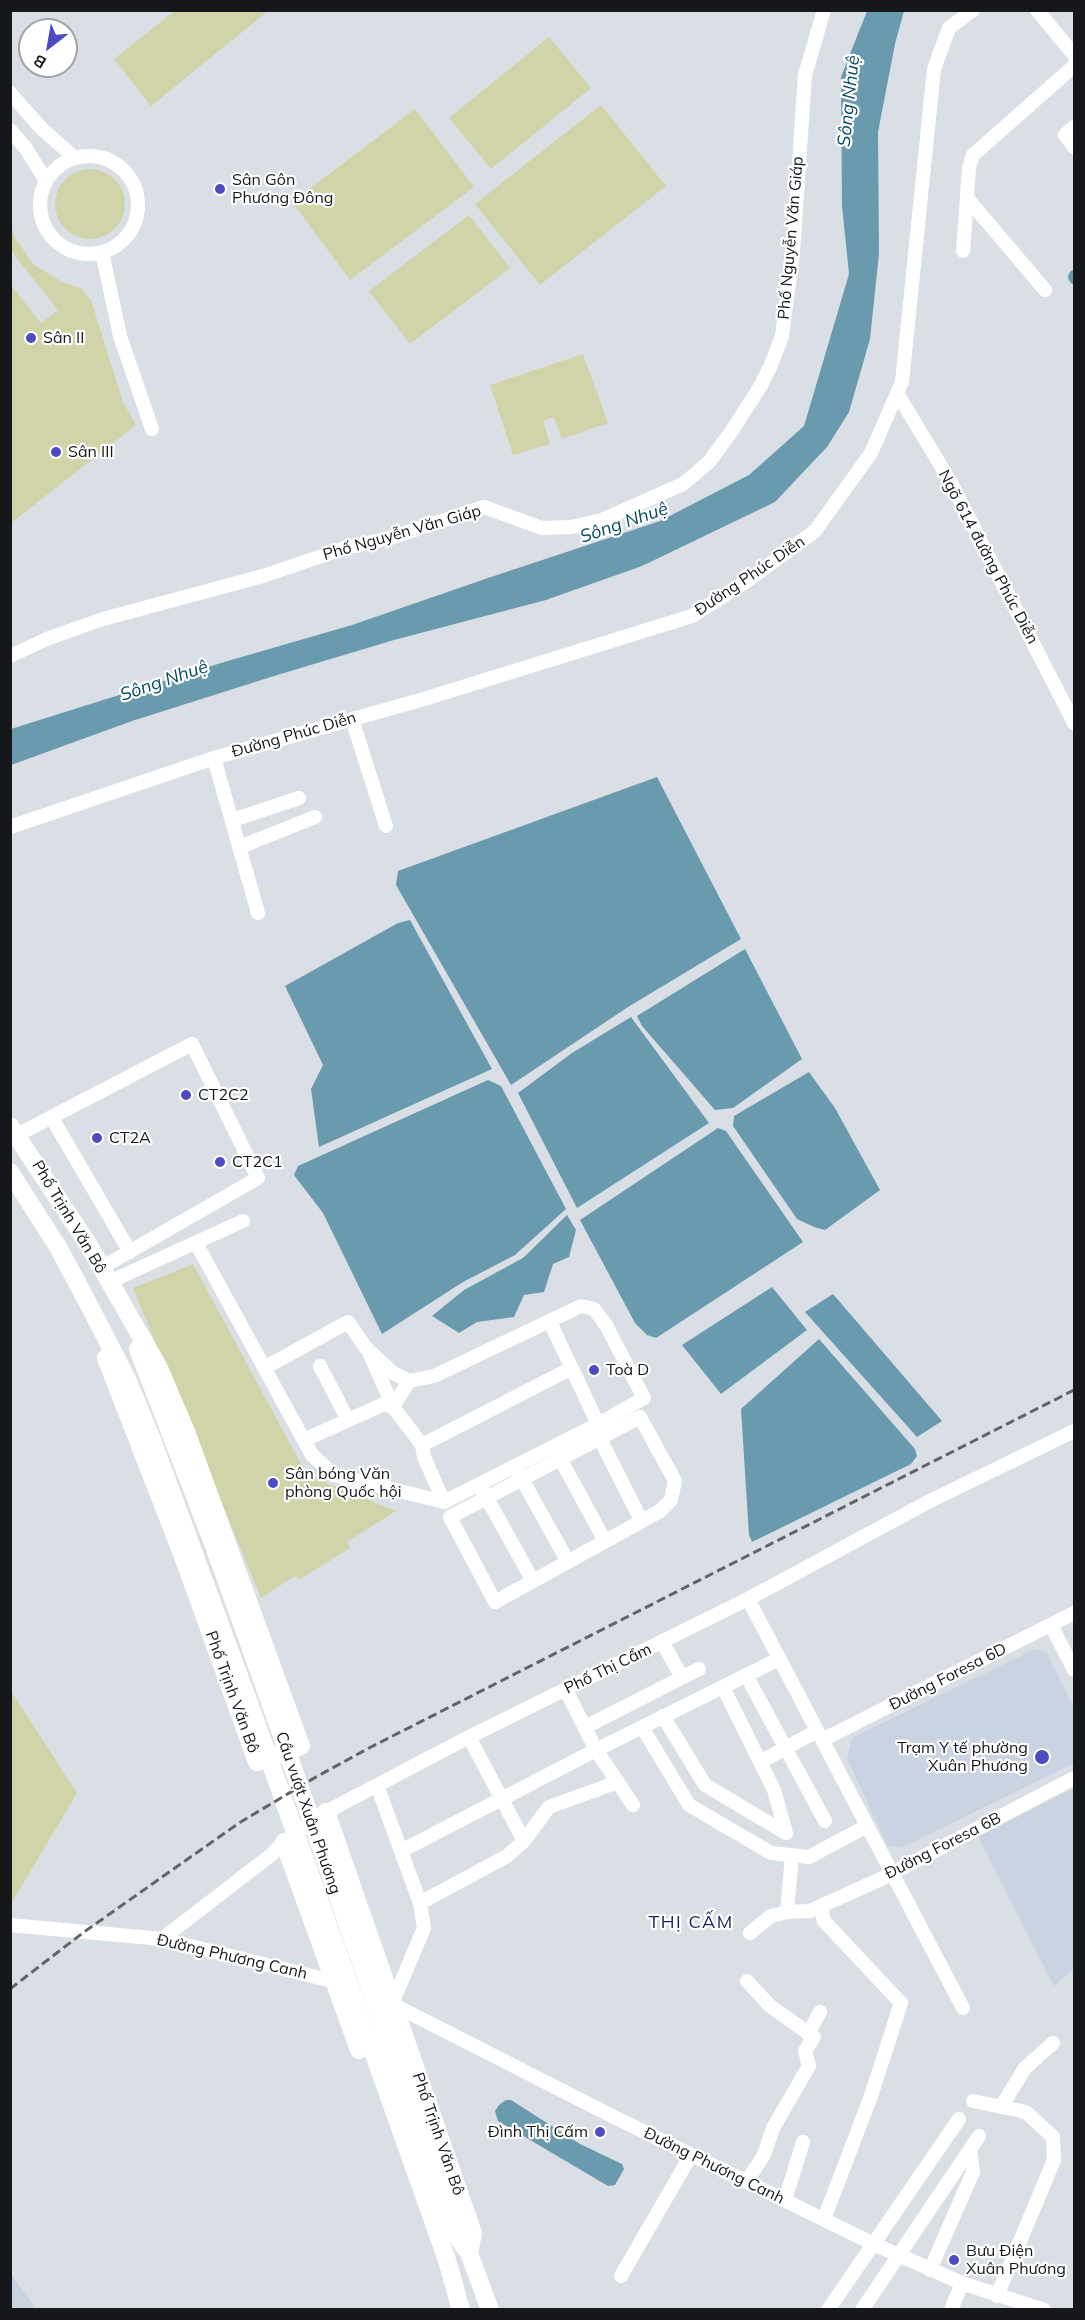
<!DOCTYPE html>
<html>
<head>
<meta charset="utf-8">
<style>
	body { margin:0 }
	#map { position:relative; width:1085px; height:2320px; overflow:hidden; background:#dadfe6; font-family:Mulish,sans-serif }
	canvas { display:block }
	.frame { position:absolute; inset:0; border:12px solid #15171a; pointer-events:none }
	.north { position:absolute; left:18px; top:18px; width:60px; height:60px; box-sizing:border-box; background:#fff; border:2px solid #a1a2a3; border-radius:50%; rotate:211deg; font-size:16px; font-weight:700; line-height:24px; text-align:center; color:#15171a }
	.north::after { content:''; display:block; margin:auto; width:21px; height:27px; background:#4c4bc1; clip-path:polygon(50% 0,100% 100%,50% 72%,0 100%) }
</style>
</head>
<body>
<div id="map">
<canvas width="1085" height="2320"></canvas>
<div class="frame"></div>
<div class="north">B</div>
</div>
<script>
const ctx = document.querySelector('canvas').getContext('2d');
ctx.lineJoin = 'round';
function fill(path, color) { ctx.fillStyle = color; ctx.fill(path, 'evenodd'); }
const poly = rows => new Path2D(rows.map(r => 'M' + r).join(''));
function trace(path, color, width, dash) { ctx.strokeStyle = color; ctx.lineWidth = width; ctx.lineCap = dash ? 'butt' : 'round'; ctx.setLineDash(dash || []); ctx.stroke(path); }
function write(font, color, halo, rows, align = 'center') {
  ctx.font = font + ' Mulish,sans-serif'; ctx.lineWidth = 4.5; ctx.setLineDash([]); ctx.textBaseline = 'middle'; ctx.strokeStyle = halo; ctx.fillStyle = color; for (const [text, x, y, turn = 0] of rows) {
    ctx.save(); ctx.translate(x, y); ctx.rotate((+turn || 0) * Math.PI / 180); ctx.textAlign = isNaN(turn) ? turn : align; if (halo) ctx.strokeText(text, 0, 0); ctx.fillText(text, 0, 0); ctx.restore();
  }
}
fill(poly([
	[1035,1649,1047,1653,1074,1707,1074,1763,901,1848,887,1845,847,1759,852,1738],
	[1074,1788,1074,1969,1054,1986,978,1837],
	[11,2274,36,2309,11,2309]
]), '#cad3e1');
fill(poly([
	[176,10,268,11,151,106,114,59],
	[549,37,591,88,491,169,449,118],
	[601,105,666,186,540,285,475,204],
	[415,109,474,187,350,280,292,202],
	'55 204a35 35 0 1 1 70 0a35 35 0 1 1-70 0Z',
	[469,215,510,268,410,344,369,291],
	[11,217,14,236,33,264,64,283,81,288,91,300,123,402,136,425,11,523,11,285,41,323,58,310,11,251],
	[583,354,608,423,562,439,554,417,543,421,550,444,513,455,490,385],
	[193,1264,307,1475,396,1511,347,1542,350,1548,299,1580,295,1576,261,1598,133,1288],
	[11,1691,77,1793,11,1904,10,1904]
]), '#d1d4a8');
fill(poly([
	[867,11,904,11,895,44,878,132,879,254,870,339,849,412,827,447,775,502,642,566,546,600,394,640,274,676,132,721,11,765,11,729,221,663,352,625,488,578,660,521,749,475,804,426,849,274,842,206,841,77],
	[657,777,741,939,628,1007,511,1085,396,885,398,871],
	[410,920,492,1069,319,1147,311,1089,323,1065,285,986,398,923],
	[745,949,802,1059,733,1108,715,1110,642,1026,637,1016],
	[631,1017,709,1123,577,1208,518,1093,572,1053],
	[809,1072,835,1108,880,1190,825,1230,814,1227,797,1219,733,1126,734,1116],
	[488,1080,501,1086,566,1209,515,1255,463,1282,382,1334,323,1213,294,1175,298,1166],
	[718,1128,726,1131,803,1242,656,1338,647,1335,635,1323,580,1220],
	[567,1215,576,1230,569,1257,553,1264,544,1292,524,1295,514,1317,477,1322,459,1333,432,1316,464,1290,523,1258],
	[772,1287,807,1330,721,1394,682,1345],
	[833,1294,942,1421,917,1437,805,1312],
	[819,1339,915,1449,917,1456,911,1464,752,1542,749,1535,741,1409],
	[506,2100,511,2100,580,2144,622,2164,624,2169,615,2185,608,2186,498,2121,495,2111,499,2105]
]), '#6a9aae');
trace(poly([
	[1074,275,1073,277,1074,279]
]), '#6a9aae', 10);
trace(poly([
	[1037,10,1074,55],
	[10,93,42,129,75,158],
	[1074,127,1065,135,1074,147],
	[10,130,25,147,46,181],
	'40 205a49 49 0 1 1 98 0a49 49 0 1 1-98 0Z',
	[967,198,1045,290],
	[963,251,969,168,973,155,1074,66],
	[102,252,120,336,152,429],
	[897,393,950,481,1074,723],
	[10,656,49,638,103,619,263,576,345,548,390,538,484,507,542,528,572,527,602,520,683,484,709,462,731,432,760,387,771,365,782,336,793,252,805,75,824,10],
	[352,719,386,826],
	[214,758,258,913],
	[233,820,299,798],
	[10,827,214,758,424,699,692,616,748,580,815,531,871,453,902,382,934,69,949,28,973,10],
	[240,847,315,817],
	[52,1118,130,1252],
	[17,1135,192,1044,258,1178,101,1268],
	[196,1243,312,1455,334,1475,444,1502,598,1424],
	[109,1282,243,1221],
	[370,1355,387,1393],
	[320,1366,348,1420],
	[264,1368,348,1322,366,1348,393,1373,409,1381,434,1376,581,1306,594,1309,606,1325,644,1398,598,1424,550,1322],
	[393,1407,409,1381],
	[640,1417,675,1481,671,1500,660,1511,495,1602,450,1517,640,1417],
	[596,1431,641,1520],
	[304,1440,384,1404,393,1407,422,1445,424,1457,444,1502],
	[422,1445,570,1369],
	[556,1451,605,1541],
	[518,1472,568,1562],
	[483,1491,533,1581],
	[748,1599,963,2008],
	[1051,1625,1074,1670],
	[662,1642,682,1677],
	[746,1675,825,1821],
	[723,1687,774,1790,786,1833],
	[566,1690,596,1750,633,1805],
	[663,1716,705,1785,786,1833],
	[585,1727,699,1669],
	[642,1727,689,1805,771,1853,809,1857,867,1826],
	[469,1737,524,1841],
	[822,1740,1074,1613],
	[760,1762,817,1731],
	[377,1785,401,1851,596,1750,779,1659],
	[401,1851,420,1903,424,1928,392,2004,614,2117,878,2246,962,2283,1044,2310],
	[420,1903,507,1856,524,1841,549,1807,618,1782],
	[821,1907,824,1921,901,2003,871,2096,824,2219],
	[787,1912,792,1855],
	[10,1925,162,1939,332,1981,341,1978],
	[750,1933,771,1916,787,1912,810,1911,883,1878,1074,1778],
	[162,1939,271,1855,284,1842,326,1812,469,1737,748,1599,928,1502,1074,1431],
	[747,1981,770,2006,814,2037,805,2051,809,2066,773,2128,764,2155,747,2181],
	[808,2034,820,2012],
	[973,2101,1026,2112,1053,2137,1054,2160,997,2296],
	[1001,2107,1025,2068,1053,2043],
	[785,2200,803,2142],
	[930,2270,973,2172,970,2150],
	[621,2276,691,2155],
	[828,2310,959,2119],
	[862,2310,979,2136],
	[951,2310,962,2283]
]), '#fff', 14);
trace(poly([
	[10,1126,88,1244,159,1368,187,1434,301,1746,257,1762,184,1559,106,1358],
	[10,1172,58,1247,89,1305,127,1379,153,1442,252,1711,447,2260,461,2310],
	[138,1349,214,1546,271,1705,456,2235,469,2253,490,2310],
	[326,1812,473,2233,469,2253],
	[284,1842,359,2050]
]), '#fff', 18);
trace(poly([
	[10,1989,84,1932,239,1823,316,1777,369,1748,1074,1390]
]), '#616469', 3, [9, 4.5]);
for (const [x, y, r, color] of [
	[220,189,6,"#4c4bc1"],
	[31,338,6,"#4c4bc1"],
	[56,452,6,"#4c4bc1"],
	[186,1095,6,"#4c4bc1"],
	[97,1138,6,"#4c4bc1"],
	[220,1162,6,"#4c4bc1"],
	[594,1370,6,"#4c4bc1"],
	[273,1483,6,"#4c4bc1"],
	[1042,1757,8,"#4c4bc1"],
	[600,2132,6,"#4c4bc1"],
	[954,2260,6,"#4c4bc1"]
]) { const dot = new Path2D(); dot.arc(x, y, r, 0, 2 * Math.PI); ctx.fillStyle = color; ctx.fill(dot); trace(dot, '#fff', 2); }
write('16px', '#15171a', '#fff', [
	["Sân Gôn",232,180],
	["Phương Đông",232,198],
	["Sân II",43,338],
	["Sân III",68,452],
	["CT2C2",198,1095],
	["CT2A",109,1138],
	["CT2C1",232,1162],
	["Toà D",606,1370],
	["Sân bóng Văn",285,1474],
	["phòng Quốc hội",285,1492],
	["Trạm Y tế phường",1028,1748,"right"],
	["Xuân Phương",1028,1766,"right"],
	["Đình Thị Cấm",588,2132,"right"],
	["Bưu Điện",966,2251],
	["Xuân Phương",966,2269]
], 'left');
write('16px', '#15171a', '#fff', [
	["Phố Nguyễn Văn Giáp",791,238,-85],
	["Phố Nguyễn Văn Giáp",402,533,-16],
	["Ngõ 614 đường Phúc Diễn",988,557,62],
	["Đường Phúc Diễn",750,576,-34],
	["Đường Phúc Diễn",294,735,-16],
	["Phố Trịnh Văn Bô",69,1217,59],
	["Phố Thị Cẩm",608,1669,-26],
	["Đường Foresa 6D",948,1677,-27],
	["Phố Trịnh Văn Bô",232,1692,70],
	["Cầu vượt Xuân Phương",308,1813,71],
	["Đường Foresa 6B",943,1846,-27],
	["Đường Phương Canh",232,1957,13],
	["Phố Trịnh Văn Bô",438,2134,71],
	["Đường Phương Canh",714,2166,26]
]);
write('italic 18px', '#054a60', '#fff', [
	["Sông Nhuệ",849,101,-84],
	["Sông Nhuệ",624,523,-19],
	["Sông Nhuệ",164,681,-19]
]);
ctx.letterSpacing = '1.5px';
write('18px', '#22225c', '#fff', [
	["THỊ CẤM",691,1923]
]);
ctx.letterSpacing = '0px';
</script>
</body>
</html>
